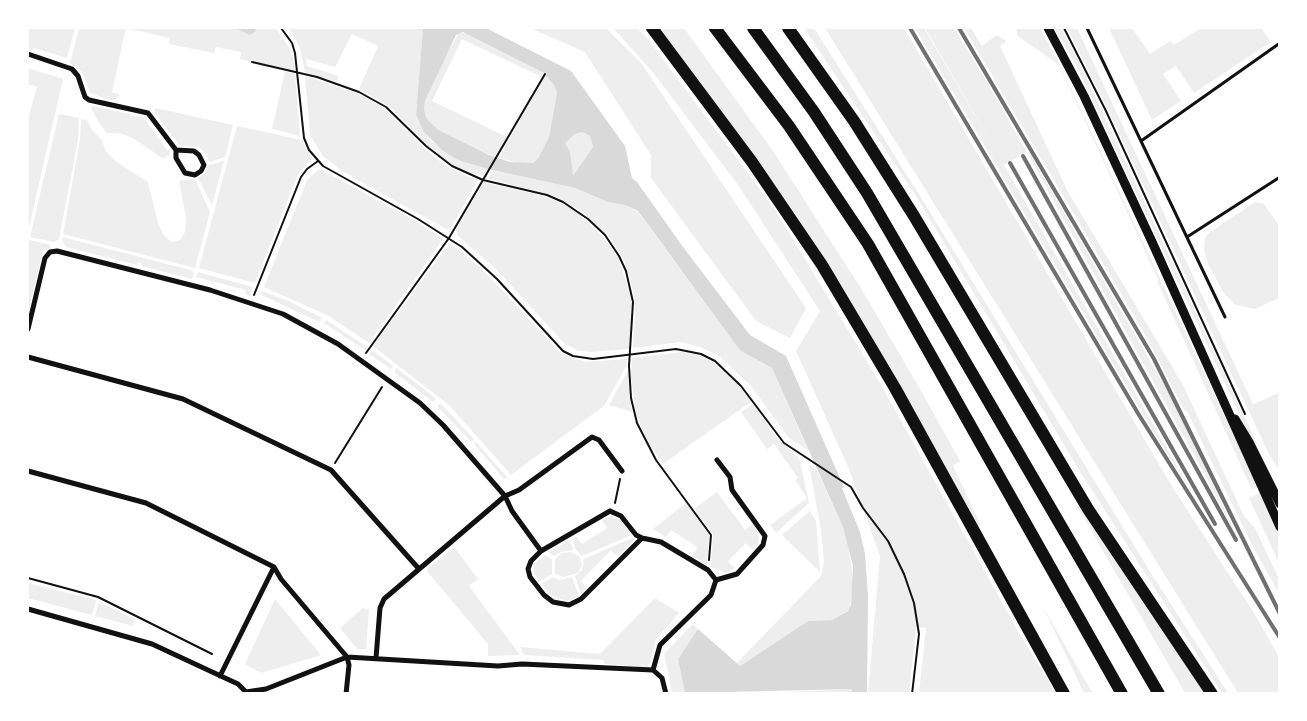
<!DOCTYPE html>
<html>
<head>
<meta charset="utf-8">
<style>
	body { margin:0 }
	#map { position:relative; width:1307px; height:721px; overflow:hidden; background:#fff; font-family:"Roboto Condensed",sans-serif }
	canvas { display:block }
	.frame { position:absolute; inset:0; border:29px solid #fff; pointer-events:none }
</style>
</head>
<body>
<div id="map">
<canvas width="1307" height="721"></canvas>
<div class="frame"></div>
</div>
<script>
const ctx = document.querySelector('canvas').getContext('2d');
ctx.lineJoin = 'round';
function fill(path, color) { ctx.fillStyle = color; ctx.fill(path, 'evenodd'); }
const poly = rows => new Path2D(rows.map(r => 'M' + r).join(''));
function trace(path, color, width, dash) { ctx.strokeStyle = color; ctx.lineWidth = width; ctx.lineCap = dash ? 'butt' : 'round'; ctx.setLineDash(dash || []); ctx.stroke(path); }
fill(poly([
	[28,28,75,28,67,58,34,48,32,51,28,50],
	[79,28,234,28,250,35,255,32,257,28,276,28,292,52,295,71,240,59,241,52,216,47,214,53,169,44,170,38,126,28,112,92,120,95,116,100,110,100,90,93,82,72,70,63],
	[289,28,423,28,416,116,430,140,458,160,488,169,484,176,464,171,449,163,424,142,389,106,359,89,378,46,352,34,335,67,306,59,307,66,339,76,337,82,305,72,300,48],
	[530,28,606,28,641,63,806,308,790,338,756,321,651,178,651,155,585,52],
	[613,28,637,28,648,39,776,211,880,383,1019,633,1056,693,919,693,926,628,916,627,909,693,868,693,880,556,849,469,796,351,820,311,738,185,652,71],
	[655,28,684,28,773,151,862,290,920,389,960,461,953,466,981,525,977,527,858,316,796,214,710,97],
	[804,28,814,28,922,199,1149,570,1228,693,1222,693,1079,470,916,196],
	[825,28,904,28,1171,485,1254,613,1279,657,1279,693,1238,693],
	[915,28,924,28,1001,159,925,28,954,28,984,77,1027,152,1004,165,1195,497,1153,431],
	[964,28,971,28,982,46,995,36,999,36,1005,40,1006,42,1000,46,1067,190,1183,385,1244,516,1255,528,1279,579,1279,593,1253,547,1187,411,1184,410,1146,336],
	[1016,28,1040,28,1056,57,1258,487,1252,490,1158,283,1158,279,1059,65,1018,36],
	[1054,28,1061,28,1079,62,1257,444,1254,445,1076,65],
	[1067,28,1077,28,1253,404,1279,393,1279,470,1268,452,1110,114],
	[1109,28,1132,28,1150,54,1170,41,1174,45,1201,28,1261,28,1271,42,1194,93,1176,66,1163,74,1181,101,1152,120],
	[459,33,467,33,544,73,542,77,462,39,432,101,507,137,496,157,461,143,437,130,426,118,424,110,425,101,442,63],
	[28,68,63,79,28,232,28,119,37,87,28,84],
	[285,72,295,74,300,136,272,129],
	[546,74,554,85,557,93,549,137,539,157,533,163,527,165,499,158],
	[305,76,357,93,384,108,425,149,441,162,462,174,478,180,451,228,446,229,342,171,323,156,310,135],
	[93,106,147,118,146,121,167,150,170,149,169,157,167,155,164,159,131,137,119,133,107,133,99,123,91,108],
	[155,108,233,125,225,157,209,162,207,155,199,147,180,146,155,113],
	[59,114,79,118,78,140,59,239,54,242,30,237],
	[81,119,87,120,92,130,102,140,105,150,115,161,148,182,158,223,164,236,172,242,180,240,185,232,186,218,179,181,195,179,210,212,195,268,63,234,80,140],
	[237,126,302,140,312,159,301,170,295,182,255,283,199,268],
	[582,132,590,136,593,147,573,177,571,174,570,156,565,143,575,134],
	[1029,152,1174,402,1242,547,1210,484,1027,153],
	[224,161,212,205,198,178,205,173,208,165],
	[318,170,322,170,414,220,443,239,369,343,327,315,264,287,307,180],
	[492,170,575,188,608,202,625,205,638,212,736,345,741,351,772,368,808,450,789,438,751,386,719,356,700,347,680,342,633,348,635,318,634,293,625,262,611,239,582,212,555,196,488,179],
	[484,182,547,197,563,204,579,214,603,237,618,257,629,290,632,305,629,349,592,352,579,351,565,344,496,269,458,236,456,229],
	[1255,202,1264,204,1280,227,1279,298,1255,309,1236,305,1224,293,1208,264,1204,250,1205,237,1210,232],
	[62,237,194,271,192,279,141,266,142,263,138,262,137,265,66,247,63,243],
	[29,240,51,245,50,248,43,251,28,313],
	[450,243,481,268,562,354,585,362,627,359,627,365,604,406,511,475,450,406,373,346],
	[198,272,253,287,250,296,245,294,246,290,196,277],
	[262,291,288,301,322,318,320,322,261,295],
	[326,320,367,347,365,350,324,323],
	[372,350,393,366,391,369,369,354],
	[682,352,700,355,713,362,737,384,752,401,663,464,648,443,636,413,631,377,632,358],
	[396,368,415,382,436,399,433,402,394,372],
	[628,370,629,395,632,412,609,405],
	[440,403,474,439,471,442,437,406],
	[753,404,777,438,799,458,809,503,776,533,770,525,807,498,795,480,798,478,774,444,767,449,741,412],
	[476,442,507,477,504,479,474,444],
	[809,465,816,468,843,527,848,544,853,580,850,609,832,620,808,621,740,666,737,663,821,576,824,562,821,530],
	[717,492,745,530,753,524,759,535,758,545,753,550,746,543,728,561,735,568,727,573,711,567,713,534,694,509],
	[1260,493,1279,535,1279,563,1249,498],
	[686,503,709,535,707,565,692,556,697,547,671,530,666,537,653,529],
	[1081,504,1204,693,1185,693,1077,506],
	[810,511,816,521,820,572,782,535],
	[611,516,620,520,632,535,582,556,576,550,572,538,576,536,582,544,607,528,602,520],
	[634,537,635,539,618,557,611,550,581,581,587,588,581,594,575,576,582,570,584,559],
	[570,540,573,550,561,552,554,556,548,552],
	[454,547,478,579,469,586,520,655,488,656,488,644,426,570],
	[562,553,571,552,579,556,582,565,578,573,563,577,555,574,555,559],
	[545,555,552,559,552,574,539,582,534,572,534,564],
	[553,577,559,580,572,577,579,597,567,601,551,595,541,584],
	[28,583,96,600,92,615,28,598],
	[655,598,679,613,656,639,650,663,647,667,605,664,603,660,524,655,520,647,600,654],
	[275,599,321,655,261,673,245,664],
	[99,602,135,619,133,626,95,616],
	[1042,605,1086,682,1093,693,1084,693],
	[363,608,369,610,366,649,357,649,340,628],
	[693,624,698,629,678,659,685,693,672,693,664,654],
	[852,689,852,694,738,694]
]), '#eee');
fill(poly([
	[234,28,257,28,255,32,250,35],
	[423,28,486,28,571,71,625,146,632,178,637,182,683,247,750,335,786,356,844,487,842,488,860,532,865,554,868,596,867,693,852,693,852,689,685,693,678,659,698,629,740,666,808,621,832,620,848,611,851,605,853,566,843,527,772,368,741,351,736,345,638,211,625,205,608,202,575,188,488,169,458,160,442,150,424,132,416,115],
	[463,32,544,73,554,85,557,93,549,137,539,157,533,163,510,162,489,155,438,130,426,118,424,109,425,101,456,35],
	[582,132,590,136,593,147,573,176,570,152,565,143,575,134]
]), '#d9d9d9');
trace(poly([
	[281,28,292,43,295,53,304,138,309,150,323,166,418,219,462,247,497,279,563,351,573,356,593,359,676,349,701,354,715,361,741,386,784,443,851,487,863,508,888,541,904,574,914,603,919,634,912,694],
	[1064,28,1106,111,1245,414],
	[252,62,317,77,359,92,386,107,426,146,452,166,483,180,547,195,563,202,588,219,605,235,619,256,626,271,633,302,629,366,631,398,637,423,656,460,711,535,709,560],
	[254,295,301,177,307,169,318,161],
	[366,353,449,238,545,74],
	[335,463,382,387],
	[615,503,620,479],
	[28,578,98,597,212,654]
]), '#111', 2);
trace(poly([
	[1087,28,1225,317],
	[1141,141,1280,43],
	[1187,237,1280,177]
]), '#111', 3);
trace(poly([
	[28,54,72,69,78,76,85,97,89,100,148,113,176,150,176,158,185,173,195,175,201,171,204,165,199,155,194,151,176,150],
	[28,329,45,258,50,252,57,251,210,290,283,314,338,344,420,403,443,425,505,496,512,511,541,551],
	[28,357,183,399,331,470,419,569],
	[28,471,146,503,274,567,281,579,347,657,349,665,346,694],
	[610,511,621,516,636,535,642,538,581,599,569,605,553,602,544,595,530,577,528,569,531,561,541,551,610,511],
	[642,538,661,542,708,570,716,580,737,574,763,545,765,536,732,490,730,477,717,460],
	[28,609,152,644,238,684,246,692],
	[376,658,380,608,384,599,505,496,519,490,592,437,599,440,622,471],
	[653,670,660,645,711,595,716,580],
	[653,670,662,678,666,694],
	[220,676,274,567],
	[246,692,266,689,347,657,498,666,522,664,653,670]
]), '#111', 5);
trace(poly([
	[1048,28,1084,96,1153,244,1280,527],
	[1235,419,1249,442,1280,504]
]), '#111', 9);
trace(poly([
	[652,28,752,162,822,265,895,388,1064,694],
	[715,28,789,126,868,244,1122,694],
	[753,28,814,112,867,193,1159,694],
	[788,28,854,121,914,216,1088,509,1212,694]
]), '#111', 12);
trace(poly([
	[910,28,1139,415,1280,638],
	[959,28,1154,359,1280,614],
	[1023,156,1236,540],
	[1010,163,1215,524]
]), '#707070', 4);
</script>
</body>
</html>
